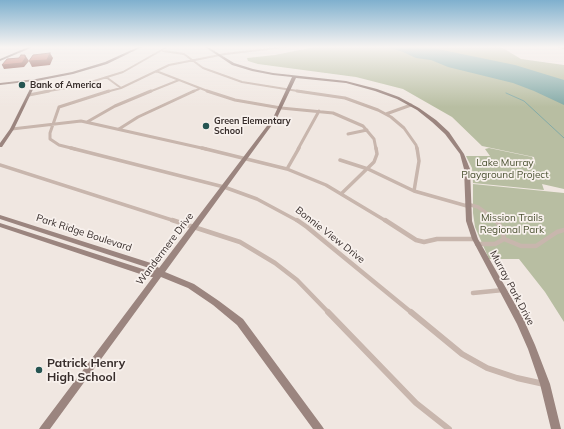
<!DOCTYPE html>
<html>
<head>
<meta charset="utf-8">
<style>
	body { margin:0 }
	canvas { display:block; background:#f0e7e1 }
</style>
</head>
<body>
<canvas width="564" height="429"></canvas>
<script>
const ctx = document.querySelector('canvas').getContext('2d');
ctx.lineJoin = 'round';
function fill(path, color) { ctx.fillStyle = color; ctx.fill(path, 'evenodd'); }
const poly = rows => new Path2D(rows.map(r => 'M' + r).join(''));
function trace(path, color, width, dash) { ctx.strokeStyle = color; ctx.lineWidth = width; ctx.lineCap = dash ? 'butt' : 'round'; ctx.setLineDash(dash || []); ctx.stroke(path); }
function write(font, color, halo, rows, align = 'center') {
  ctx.font = font + ' Mulish,sans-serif'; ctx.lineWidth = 3.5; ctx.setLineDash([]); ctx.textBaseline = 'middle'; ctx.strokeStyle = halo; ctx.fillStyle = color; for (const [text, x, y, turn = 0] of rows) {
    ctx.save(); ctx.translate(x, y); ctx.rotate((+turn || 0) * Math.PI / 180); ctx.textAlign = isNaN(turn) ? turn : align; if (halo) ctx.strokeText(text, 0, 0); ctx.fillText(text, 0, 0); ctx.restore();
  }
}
fill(poly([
	[314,47,501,47,521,59,564,65,564,189,542,184,544,190,473,183,472,168,466,156,490,156,485,149,489,148,532,157,536,166,534,157,482,146,452,117,403,89,356,77,258,64,248,61,247,58,275,55],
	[473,184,564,193,564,322,545,292,519,259,489,259,475,227,473,213]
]), '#b8bea2');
fill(poly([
	[387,47,428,47,515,65,564,80,564,105,534,91,513,83,448,67,431,60,416,58,403,52]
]), '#83aaa7');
trace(poly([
	[506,93,524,101,564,138]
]), '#83aaa7', 1);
trace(poly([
	[163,51,184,54,203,68,242,82,304,92],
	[156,71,210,92],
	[106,77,121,88],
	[43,92,78,86,123,72,167,47],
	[106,92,121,88,169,65,225,54,285,47],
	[149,92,179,80],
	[192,92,199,89]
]), '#c8b6ad', 2);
trace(poly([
	[207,91,235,100,281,108,333,113,363,126,374,139,376,149],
	[297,91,345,98,378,110,391,117,404,128,416,145,417,149],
	[29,95,49,91],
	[386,114,411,105],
	[87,122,115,106,151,91],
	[12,129,81,121,206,149],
	[119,129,138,117,194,91],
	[348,134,367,130],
	[75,149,59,145,50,139,50,133,59,107,109,91],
	[298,149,319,111]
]), '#c8b6ad', 3);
trace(poly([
	[71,148,224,187,257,199,298,221],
	[202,148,287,169,326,185,386,221],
	[340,160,368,169,414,191,467,206],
	[0,165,175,221],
	[287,169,299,148],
	[414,191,419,161,417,148],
	[342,193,374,162,377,154,376,148],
	[467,204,478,207,497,221]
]), '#c8b6ad', 3.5);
trace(poly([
	[172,220,240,242,275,263,297,280,329,313],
	[297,220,307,227,412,313],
	[385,220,416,240,424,242,437,239,475,239],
	[496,220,502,229,504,239],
	[504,239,521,246,536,246,557,232,564,230],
	[477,244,495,244,504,239],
	[473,293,503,290]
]), '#c8b6ad', 4.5);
trace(poly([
	[328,312,416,403,449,429],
	[411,312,462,354,487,368,517,378,544,384]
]), '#c8b6ad', 6);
fill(poly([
	[138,47,142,47,107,64,73,74,37,81,14,129,2,147,0,147,0,143,10,129,34,81,0,85,0,83,36,79,72,72,105,62,138,47],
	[205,47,208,47,234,63,253,69,273,73,346,81,377,89,399,97,419,108,436,120,449,132,464,154,470,169,472,221,478,239,523,318,535,345,550,384,561,429,551,429,540,384,528,349,517,324,472,239,466,221,464,169,460,154,445,134,432,122,417,110,397,99,375,91,346,83,296,78,277,118,165,272,194,284,219,301,243,319,322,426,324,429,313,429,237,325,213,305,188,288,161,277,50,429,39,429,41,426,153,277,149,277,0,227,0,223,149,271,153,271,152,269,0,219,0,215,154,264,156,265,159,268,273,118,292,77,273,75,252,71,232,65,205,47],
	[558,47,564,47,564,49,558,48,558,47]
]), '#9b857f');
fill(poly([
	[28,47,33,47,0,61,0,59,28,47]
]), '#77635e');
fill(poly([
	[50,53,53,58,50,65,32,67,29,61],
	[25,55,29,61,24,67,4,69,2,65,25,57]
]), '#81453d');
const building = poly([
	[50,53,47,60,29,61,33,55,50,53],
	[21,55,25,55,25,57,26,57,22,63,2,65,7,59,19,58,21,55]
]);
fill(building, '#b86257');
trace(building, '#81453d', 1);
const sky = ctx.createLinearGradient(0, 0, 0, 107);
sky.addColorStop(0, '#7fb0ce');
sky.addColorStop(0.44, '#f8f4f2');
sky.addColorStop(1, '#f8f4f200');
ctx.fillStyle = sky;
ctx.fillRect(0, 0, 564, 107);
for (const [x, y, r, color] of [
	[22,85,4,"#255451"],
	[206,126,4,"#255451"],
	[39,370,4,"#255451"]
]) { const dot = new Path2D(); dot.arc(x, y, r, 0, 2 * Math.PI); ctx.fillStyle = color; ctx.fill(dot); trace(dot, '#f8f1ed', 1.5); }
write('bold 9px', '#372d2b', '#f8f1ed', [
	["Bank of America",30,85],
	["Green Elementary",214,121],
	["School",214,131]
], 'left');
write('10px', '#4b5232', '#f8f1ed', [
	["Lake Murray",505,163],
	["Playground Project",505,175],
	["Mission Trails",512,218],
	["Regional Park",512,230]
]);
write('10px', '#372d2b', '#f8f1ed', [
	["Park Ridge Boulevard",84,233,18],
	["Bonnie View Drive",330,235,38],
	["Wandermere Drive",165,249,-53],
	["Murray Park Drive",512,288,62]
]);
write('bold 12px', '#372d2b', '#f8f1ed', [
	["Patrick Henry",47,363],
	["High School",47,377]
], 'left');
</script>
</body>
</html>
